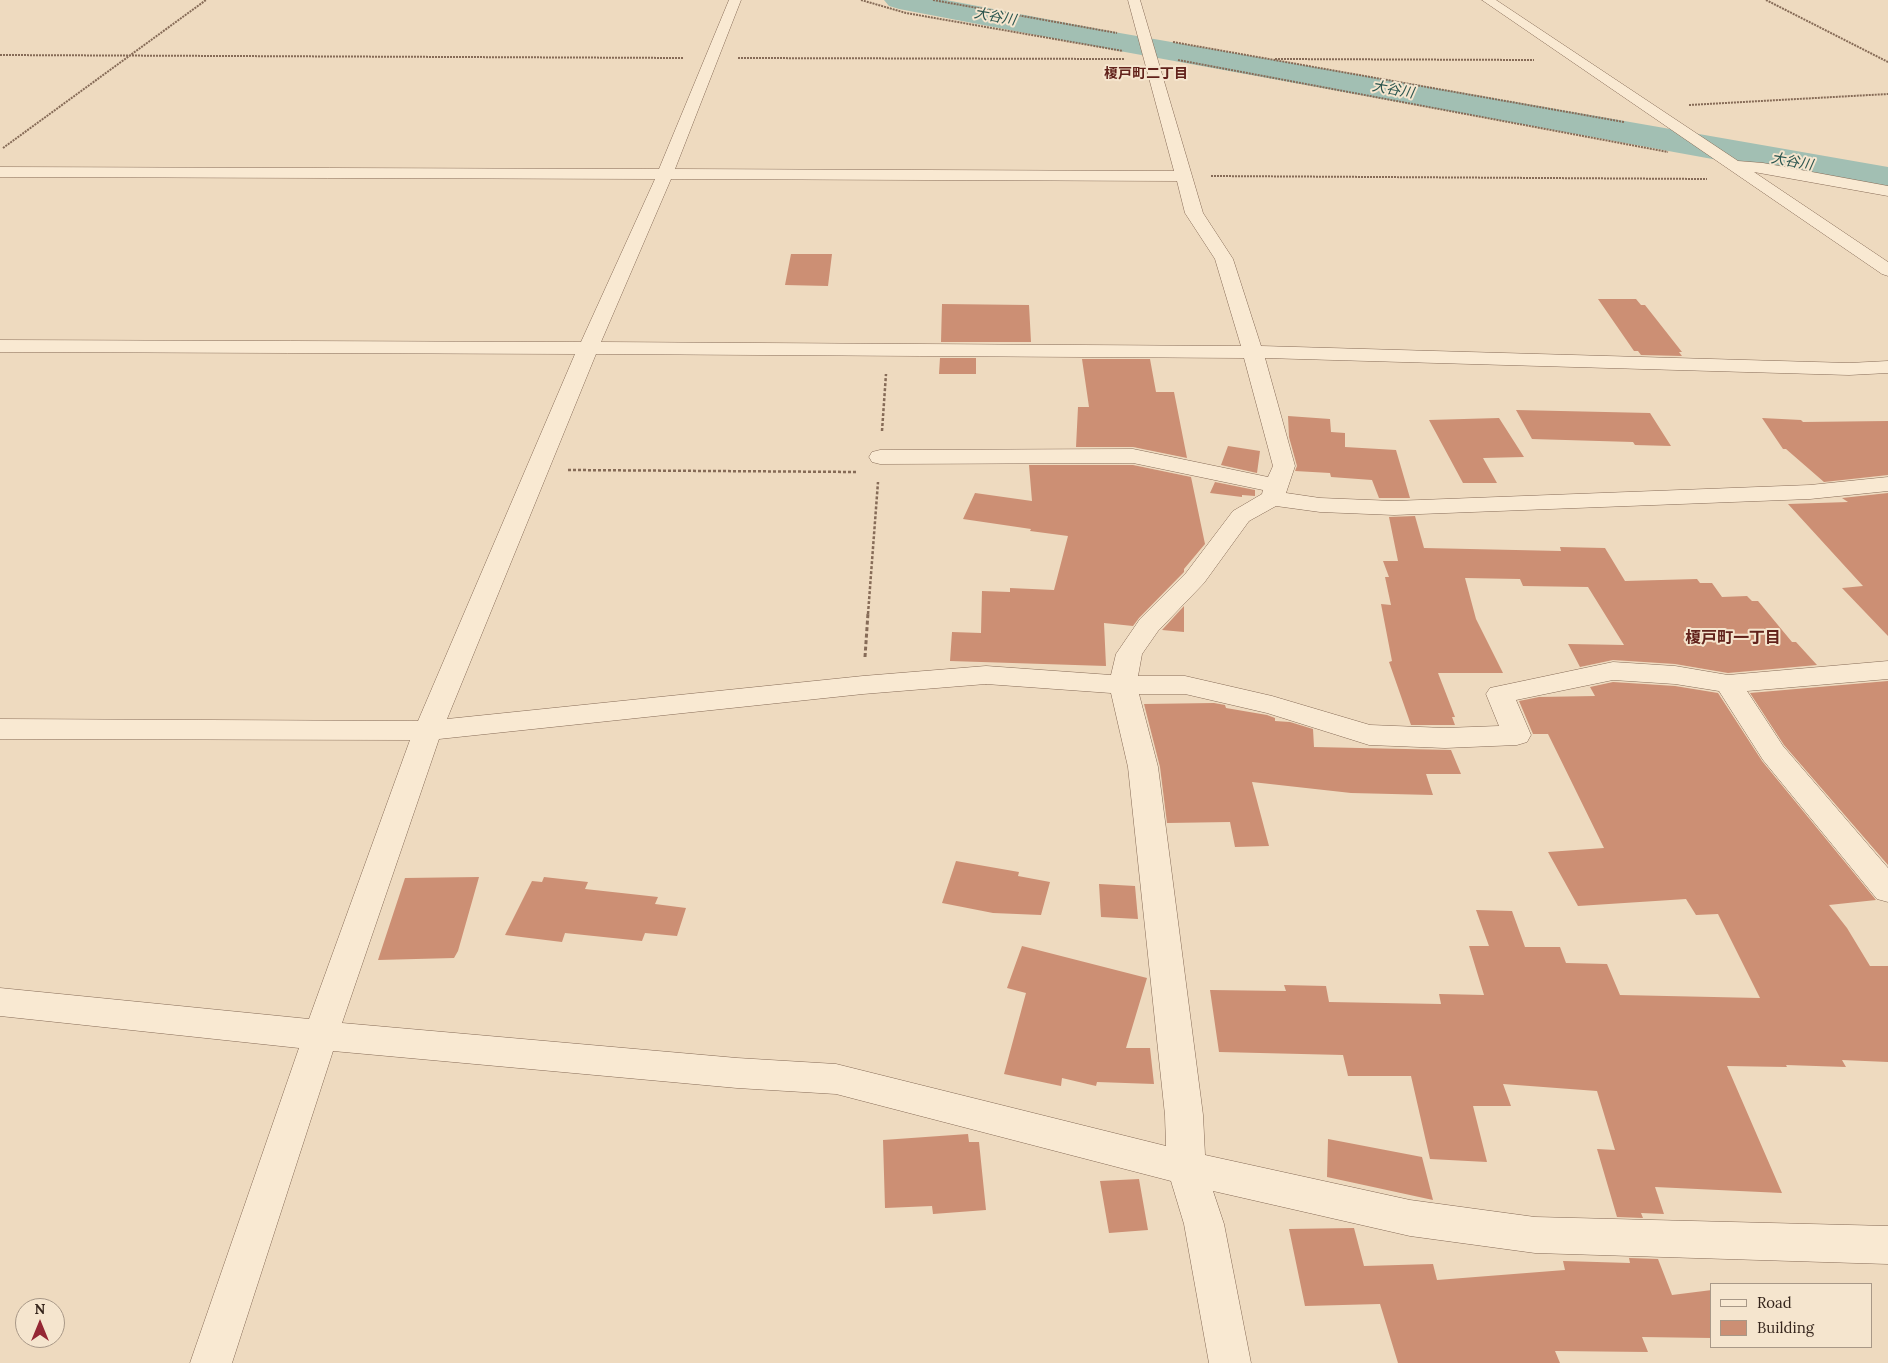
<!DOCTYPE html>
<html>
<head>
<meta charset="utf-8">
<style>
	body { margin:0 }
	#map { position:relative; width:1888px; height:1363px; overflow:hidden; background:#eedabf; font-family:Lora,serif }
	canvas { display:block }
	.legend { position:absolute; left:1710px; top:1283px; width:162px; height:65px; box-sizing:border-box; background:#f5e5ce; border:1px solid #a89887; margin:0; padding:6px 9px; list-style:none; font-size:15px; color:#35251c }
	.legend li { display:flex; align-items:center; gap:10px; height:25px }
	.legend b { width:25px; border:1px solid #a89887 }
	.north { position:absolute; left:15px; top:1298px; width:50px; height:50px; box-sizing:border-box; background:#f5e5ce; border:1px solid #a89887; border-radius:50%; rotate:0deg; font-size:14px; font-weight:700; line-height:20px; text-align:center; color:#35251c }
	.north::after { content:''; display:block; margin:auto; width:18px; height:22px; background:#952734; clip-path:polygon(50% 0,100% 100%,50% 72%,0 100%) }
</style>
</head>
<body>
<div id="map">
<canvas width="1888" height="1363"></canvas>
<ul class="legend">
<li><b style="height:6px;background:#f9e9d2"></b>Road</li>
<li><b style="height:14px;background:#cc8f74"></b>Building</li>
</ul>
<div class="north">N</div>
</div>
<script>
const ctx = document.querySelector('canvas').getContext('2d');
ctx.lineJoin = 'round';
const poly = rows => new Path2D(rows.map(r => 'M' + r).join(''));
function fill(path, color) { ctx.fillStyle = color; ctx.fill(path, 'evenodd'); }
function trace(path, color, width, dash) { ctx.strokeStyle = color; ctx.lineWidth = width; ctx.lineCap = dash ? 'butt' : 'round'; ctx.setLineDash(dash || []); ctx.stroke(path); }
function write(font, color, halo, rows, align = 'center') {
  ctx.font = font + ' Lora,"Noto Sans JP",serif'; ctx.lineWidth = 4; ctx.setLineDash([]); ctx.textBaseline = 'middle'; ctx.strokeStyle = halo; ctx.fillStyle = color; for (const [text, x, y, turn = 0] of rows) {
    ctx.save(); ctx.translate(x, y); ctx.rotate((+turn || 0) * Math.PI / 180); ctx.textAlign = isNaN(turn) ? turn : align; if (halo) ctx.strokeText(text, 0, 0); ctx.fillText(text, 0, 0); ctx.restore();
  }
}
fill(poly([
	[884,0,946,0,1114,32,1888,167,1888,191,1114,50,899,9,889,6,884,0]
]), '#a2bfb3');
fill(poly([
	[791,254,832,254,828,286,785,285],
	[1598,299,1636,299,1641,305,1645,305,1682,352,1679,352,1682,356,1641,355,1638,351,1634,351],
	[942,304,1029,305,1031,342,941,342],
	[940,358,976,358,976,374,939,374],
	[1082,359,1150,359,1156,392,1174,392,1187,458,1133,447,1076,447,1078,407,1089,407],
	[1516,410,1650,413,1671,446,1635,445,1633,442,1532,439],
	[1288,416,1330,419,1331,432,1345,433,1345,447,1396,450,1410,498,1379,498,1372,480,1331,477,1330,473,1295,471,1297,466,1289,437],
	[1499,418,1524,457,1483,458,1497,483,1463,483,1429,420],
	[1762,418,1801,420,1803,422,1888,421,1888,475,1824,482,1786,449,1783,449],
	[1228,446,1260,451,1257,473,1221,465],
	[1029,465,1133,465,1191,477,1205,544,1184,569,1184,572,1139,618,1133,626,1104,623,1106,666,950,661,952,632,981,633,982,591,1010,592,1010,588,1054,590,1068,536,1030,531,1031,529,963,519,975,493,1032,501],
	[1215,482,1255,490,1255,496,1242,495,1242,497,1210,493],
	[1888,493,1888,636,1842,588,1863,586,1788,504,1848,502,1842,498],
	[1415,516,1424,548,1561,551,1560,547,1605,548,1625,581,1697,579,1700,583,1712,583,1722,597,1747,596,1752,601,1758,601,1792,642,1796,642,1817,665,1728,673,1675,664,1613,660,1580,667,1568,644,1624,645,1588,587,1523,586,1520,579,1465,578,1476,619,1503,673,1438,673,1455,717,1452,717,1455,725,1411,725,1389,662,1392,661,1381,604,1391,605,1385,577,1389,577,1383,561,1398,561,1389,517],
	[1184,606,1184,632,1162,630],
	[1888,681,1888,865,1784,745,1750,693],
	[1613,682,1675,686,1718,693,1762,761,1876,900,1829,905,1847,928,1870,966,1888,966,1888,1062,1842,1060,1846,1067,1786,1065,1787,1067,1727,1066,1782,1193,1655,1187,1664,1214,1641,1213,1643,1218,1617,1217,1597,1149,1615,1150,1597,1091,1503,1084,1511,1106,1473,1106,1487,1162,1430,1159,1411,1076,1348,1076,1343,1055,1219,1052,1210,990,1286,991,1284,985,1326,986,1329,1002,1441,1004,1439,994,1484,995,1469,946,1489,946,1476,910,1512,911,1525,947,1560,947,1566,963,1607,964,1620,995,1760,998,1718,914,1696,915,1686,899,1578,906,1548,852,1604,848,1548,734,1533,734,1519,701,1539,697,1595,696,1590,687],
	[1214,703,1225,705,1226,708,1267,715,1275,718,1275,721,1290,722,1313,729,1314,747,1451,750,1461,774,1426,774,1433,795,1351,793,1252,782,1269,846,1235,847,1230,822,1167,823,1160,767,1144,704],
	[956,861,1019,872,1018,876,1050,882,1041,915,993,913,942,903],
	[479,877,458,951,454,958,378,960,405,878],
	[544,877,588,882,585,889,658,897,655,904,686,908,677,936,645,933,642,941,565,933,562,942,505,935,532,881,542,882],
	[1099,884,1135,886,1138,919,1101,917],
	[1022,946,1147,978,1126,1048,1150,1048,1154,1084,1097,1082,1096,1086,1062,1078,1061,1086,1004,1074,1026,993,1007,988],
	[968,1134,969,1142,979,1142,986,1210,933,1214,932,1206,885,1208,883,1140],
	[1328,1139,1422,1157,1433,1200,1327,1177],
	[1139,1179,1148,1230,1109,1233,1100,1181],
	[1354,1228,1364,1266,1433,1264,1437,1280,1565,1270,1563,1261,1630,1263,1629,1258,1658,1259,1672,1295,1712,1290,1712,1338,1642,1337,1648,1352,1555,1351,1560,1363,1398,1363,1380,1304,1305,1306,1289,1229]
]), '#cc8f74');
const minor = poly([
	[729,0,741,0,675,169,1174,171,1128,0,1140,0,1203,213,1233,259,1261,346,1849,363,1888,361,1888,373,1849,375,1265,358,1295,466,1286,493,1320,498,1394,501,1810,485,1888,477,1888,491,1810,499,1394,515,1320,512,1276,506,1249,521,1204,583,1158,631,1142,654,1138,676,1185,676,1272,696,1370,725,1445,728,1499,726,1486,694,1490,688,1613,662,1675,666,1728,675,1888,661,1888,679,1747,691,1783,746,1888,868,1888,902,1877,899,1763,760,1719,691,1675,684,1613,680,1516,700,1531,735,1527,742,1517,745,1445,748,1369,745,1267,713,1185,694,1139,694,1158,767,1203,1115,1205,1155,1410,1200,1535,1217,1888,1226,1888,1264,1535,1253,1410,1236,1213,1191,1224,1224,1251,1363,1209,1363,1184,1224,1171,1181,836,1094,737,1088,333,1051,232,1363,190,1363,299,1048,0,1016,0,988,309,1019,410,740,0,739,0,719,418,721,575,354,0,352,0,340,581,342,655,179,0,177,0,167,659,169,729,0],
	[671,179,1177,181,1185,213,1215,259,1241,346,601,342,671,179],
	[596,354,1244,358,1273,466,1268,477,1133,449,880,450,872,452,869,457,872,462,880,464,1133,463,1263,490,1262,494,1233,511,1186,573,1140,619,1116,654,1111,675,986,666,863,676,447,719,596,354],
	[986,684,1111,693,1128,767,1165,1115,1166,1146,836,1064,737,1058,342,1023,439,739,863,694,986,684],
	[1482,0,1496,0,1738,161,1763,163,1888,186,1888,196,1754,172,1888,262,1888,276,1882,274,1482,0]
]);
trace(minor, '#866b57', 1);
trace(poly([
	[861,0,906,13,1123,51],
	[933,0,1117,33],
	[1766,0,1888,62],
	[1173,42,1624,122],
	[0,55,684,58],
	[738,58,1124,59],
	[1275,59,1534,60],
	[1178,60,1668,152],
	[1689,105,1888,94],
	[3,148,206,0],
	[1211,176,1707,179]
]), '#866b57', 2, [2, 1]);
trace(poly([
	[882,431,886,374],
	[568,470,857,472],
	[868,614,878,482]
]), '#866b57', 2.5, [3, 2]);
trace(poly([
	[865,657,868,613]
]), '#866b57', 3, [4, 2.5]);
fill(minor, '#f9e9d2');
write('italic 14px', '#2b554e', '#f5e5ce', [
	["大谷川",995,17,10],
	["大谷川",1393,90,10],
	["大谷川",1792,162,10]
]);
write('bold 14px', '#62221b', '#f5e5ce', [
	["榎戸町二丁目",1146,74]
]);
write('bold 16px', '#62221b', '#f5e5ce', [
	["榎戸町一丁目",1733,638]
]);
</script>
</body>
</html>
